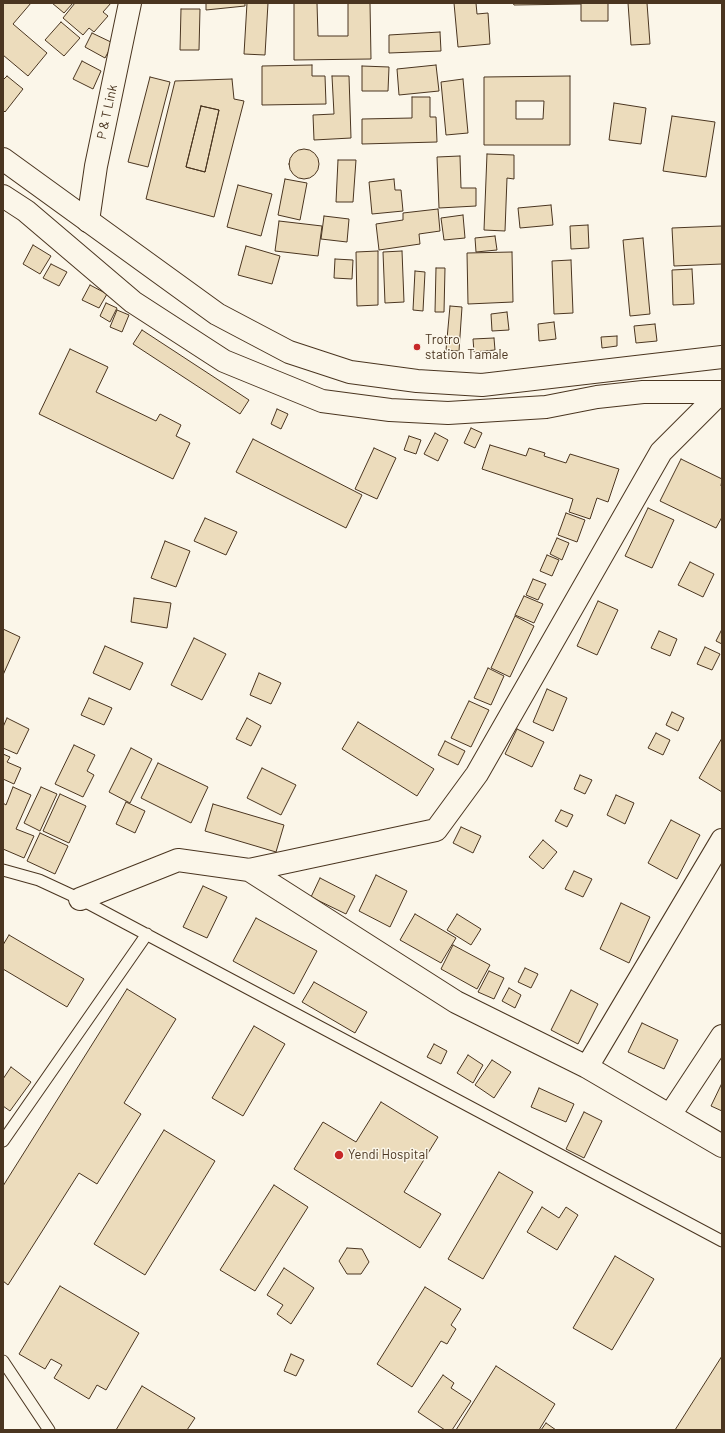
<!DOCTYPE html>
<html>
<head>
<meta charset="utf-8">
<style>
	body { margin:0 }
	#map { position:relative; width:725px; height:1433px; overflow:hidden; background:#fbf6e9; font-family:Barlow,sans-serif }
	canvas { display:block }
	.frame { position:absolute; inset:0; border:4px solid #4a3520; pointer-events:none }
</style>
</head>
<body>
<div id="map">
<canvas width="725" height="1433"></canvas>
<div class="frame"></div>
</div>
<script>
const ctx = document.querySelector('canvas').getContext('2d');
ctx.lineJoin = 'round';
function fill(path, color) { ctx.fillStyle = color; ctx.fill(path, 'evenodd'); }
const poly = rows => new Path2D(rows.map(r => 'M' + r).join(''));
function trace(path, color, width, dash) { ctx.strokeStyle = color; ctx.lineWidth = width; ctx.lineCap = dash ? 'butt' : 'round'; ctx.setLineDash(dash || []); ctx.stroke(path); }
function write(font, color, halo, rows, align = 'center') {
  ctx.font = font + ' Barlow,sans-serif'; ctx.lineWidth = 3; ctx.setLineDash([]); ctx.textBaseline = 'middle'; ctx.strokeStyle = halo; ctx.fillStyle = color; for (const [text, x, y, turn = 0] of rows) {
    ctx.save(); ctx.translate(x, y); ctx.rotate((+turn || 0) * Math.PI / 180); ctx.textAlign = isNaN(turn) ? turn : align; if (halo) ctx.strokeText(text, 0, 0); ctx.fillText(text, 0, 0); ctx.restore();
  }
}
const building = poly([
	[3,3,31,3,13,24,47,53,28,76,3,55,3,3],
	[52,3,73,3,64,13,52,3],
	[75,3,111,3,103,12,108,16,94,32,89,28,83,35,63,18,75,3],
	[206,3,245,3,245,6,206,10,206,3],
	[247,3,268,3,265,55,244,54,247,3],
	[294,3,317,3,318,36,348,36,348,3,370,3,371,59,294,60,294,3],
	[454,3,476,3,477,14,488,13,490,44,458,47,454,3],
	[513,3,608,3,608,21,581,21,581,4,514,5,513,3],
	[628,3,647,3,650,44,631,45,628,3],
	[181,9,200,9,199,50,180,50,181,9],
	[61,22,80,38,64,56,45,40,61,22],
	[440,32,441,51,389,53,389,35,440,32],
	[92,33,113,43,105,58,85,47,92,33],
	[82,61,101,71,93,89,73,79,82,61],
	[312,65,312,76,325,76,326,104,262,105,262,66,312,65],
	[436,65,439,91,399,95,397,69,436,65],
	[362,66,389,67,388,91,362,91,362,66],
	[7,76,23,89,5,112,3,110,3,80,7,76],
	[332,76,349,76,351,138,314,140,313,115,334,114,332,76],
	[570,76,570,145,484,145,484,77,570,76],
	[516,101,544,101,543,119,516,119,516,101],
	[150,77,170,82,148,167,128,162,150,77],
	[232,79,234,99,244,101,214,217,146,199,175,81,232,79],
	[201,106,219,110,205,172,186,167,201,106],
	[463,79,468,133,446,135,441,82,463,79],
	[412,97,430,97,430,117,436,117,437,142,362,144,362,119,412,118,412,97],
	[614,103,646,108,641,144,609,140,614,103],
	[201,106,219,110,205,172,186,167,201,106],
	[672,116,715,122,706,177,663,171,672,116],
	'289 164a15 15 0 1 1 30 0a15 15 0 1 1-30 0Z',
	[487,154,514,155,514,179,507,178,505,231,484,230,487,154],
	[460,156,461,188,476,188,476,206,439,208,437,157,460,156],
	[338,160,356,160,353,202,336,202,338,160],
	[285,179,307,183,300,220,278,215,285,179],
	[394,179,395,190,401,190,403,211,372,214,369,182,394,179],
	[238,185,272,194,261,236,227,227,238,185],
	[551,205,553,225,520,228,518,208,551,205],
	[438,209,440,231,419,234,420,244,379,250,376,224,403,220,403,213,438,209],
	[463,215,465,238,444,240,441,218,463,215],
	[324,216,349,219,347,242,321,239,324,216],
	[279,221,322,226,318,256,275,251,279,221],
	[588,225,589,248,571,249,570,226,588,225],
	[722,226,722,264,674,266,672,228,722,226],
	[495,236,497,250,476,252,475,238,495,236],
	[643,238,650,314,630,316,623,240,643,238],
	[33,245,51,256,40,274,23,264,33,245],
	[246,246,280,256,272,284,238,275,246,246],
	[378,251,378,305,357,306,356,252,378,251],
	[402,251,404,302,385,303,383,252,402,251],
	[512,252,513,302,468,304,467,253,512,252],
	[335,259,353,260,352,279,334,278,335,259],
	[571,260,573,313,554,314,552,261,571,260],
	[51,264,67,272,59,286,43,278,51,264],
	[436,268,445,268,444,312,435,312,436,268],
	[692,269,694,304,673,305,672,270,692,269],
	[415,271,425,272,423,311,413,310,415,271],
	[90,285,107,294,99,308,82,300,90,285],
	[106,303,117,308,110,322,100,316,106,303],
	[450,306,462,307,459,351,446,350,450,306],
	[117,310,129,315,122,332,110,327,117,310],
	[507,312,509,330,492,331,491,314,507,312],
	[554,322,556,339,539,341,538,324,554,322],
	[655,324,657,341,636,343,634,326,655,324],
	[142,330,249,400,240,414,133,344,142,330],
	[617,336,617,346,602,348,601,337,617,336],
	[494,338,495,350,474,352,473,339,494,338],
	[70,349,108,367,96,392,156,421,160,414,181,425,176,436,190,443,173,479,39,414,70,349],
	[277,409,288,414,281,429,271,424,277,409],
	[471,428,482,433,475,448,464,443,471,428],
	[435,433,448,440,438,461,424,454,435,433],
	[409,436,421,440,416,454,404,450,409,436],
	[253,439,362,495,346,528,236,472,253,439],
	[490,445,526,456,529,448,545,453,544,456,566,463,570,454,619,469,608,502,597,498,590,519,569,512,573,499,482,469,490,445],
	[374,448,396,458,377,499,355,489,374,448],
	[681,459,722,479,721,486,722,486,722,517,716,528,660,501,681,459],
	[648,508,674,520,652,568,625,556,648,508],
	[566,513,585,520,577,542,558,535,566,513],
	[205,518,237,532,226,555,194,541,205,518],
	[557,538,569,543,562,560,550,554,557,538],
	[165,541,190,551,176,587,151,578,165,541],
	[547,555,559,560,552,576,540,571,547,555],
	[690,562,714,574,703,597,678,585,690,562],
	[533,579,546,584,538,600,526,595,533,579],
	[524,596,543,604,534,623,515,615,524,596],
	[134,598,171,603,167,628,131,622,134,598],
	[598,601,618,610,597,655,577,646,598,601],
	[515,616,534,626,510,677,491,668,515,616],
	[3,629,20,637,3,675,3,629],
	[722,629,722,644,716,641,722,629],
	[659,631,677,639,670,656,651,648,659,631],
	[194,638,226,654,202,700,171,685,194,638],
	[105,646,143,663,130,690,93,673,105,646],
	[705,647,720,654,712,670,697,664,705,647],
	[488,668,504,676,491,705,474,698,488,668],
	[259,673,281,683,271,704,250,695,259,673],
	[547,689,567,698,553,731,533,722,547,689],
	[89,698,112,708,104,725,81,715,89,698],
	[469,701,489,710,471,747,451,738,469,701],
	[672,712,684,718,678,731,666,725,672,712],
	[7,718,29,729,17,754,3,748,3,727,7,718],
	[247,718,261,726,251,746,236,739,247,718],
	[358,722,434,769,417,796,342,749,358,722],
	[517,729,544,742,532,767,505,754,517,729],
	[656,733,670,740,663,755,648,748,656,733],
	[722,738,722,792,699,778,722,738],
	[445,741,465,751,458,765,438,755,445,741],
	[74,745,95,755,87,771,94,775,83,797,55,784,74,745],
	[131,748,152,759,130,803,109,792,131,748],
	[3,754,10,757,7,762,21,768,14,784,3,779,3,754],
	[158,763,208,787,191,823,141,798,158,763],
	[262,768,296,785,281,815,247,798,262,768],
	[580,775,592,780,585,794,574,789,580,775],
	[13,787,31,795,16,829,34,836,24,858,3,849,3,803,6,805,13,787],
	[41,787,57,794,40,831,24,823,41,787],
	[60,794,86,806,69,843,43,831,60,794],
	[616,795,634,803,625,824,607,815,616,795],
	[126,802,145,811,135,833,116,824,126,802],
	[213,804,284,825,276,852,205,831,213,804],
	[561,810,573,815,567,827,555,821,561,810],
	[671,820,700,835,677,879,648,863,671,820],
	[461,827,481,836,473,853,453,843,461,827],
	[40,833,68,846,55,874,27,861,40,833],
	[543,840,557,852,543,869,529,857,543,840],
	[574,871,592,879,583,897,565,889,574,871],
	[376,875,407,891,390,927,359,911,376,875],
	[320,878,355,896,346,914,311,897,320,878],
	[203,886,227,897,207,938,183,927,203,886],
	[621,903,650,917,629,963,600,949,621,903],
	[415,914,456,938,441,963,400,940,415,914],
	[457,914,481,929,471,945,447,930,457,914],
	[256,918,317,951,294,994,233,961,256,918],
	[9,935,84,979,67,1007,3,969,3,945,9,935],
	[453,945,490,965,477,989,441,969,453,945],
	[525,968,538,974,531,988,518,982,525,968],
	[489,971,504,978,494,999,478,992,489,971],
	[314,982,367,1012,355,1033,302,1002,314,982],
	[509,988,521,995,515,1008,502,1001,509,988],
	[127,989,176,1019,124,1103,141,1114,97,1184,79,1173,8,1285,3,1281,3,1186,127,989],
	[571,990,598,1004,578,1044,551,1030,571,990],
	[642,1023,678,1040,664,1069,628,1052,642,1023],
	[254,1026,285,1044,243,1116,212,1098,254,1026],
	[434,1044,447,1051,441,1064,427,1057,434,1044],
	[468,1055,483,1065,473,1083,457,1073,468,1055],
	[492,1060,511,1072,494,1098,475,1085,492,1060],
	[11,1067,31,1082,10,1111,3,1106,3,1079,11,1067],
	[722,1083,722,1111,711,1106,722,1083],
	[539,1088,574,1104,566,1122,531,1107,539,1088],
	[381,1102,438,1137,404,1192,441,1214,420,1248,294,1169,323,1122,356,1142,381,1102],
	[584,1112,602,1121,584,1158,566,1149,584,1112],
	[164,1130,215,1161,145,1275,94,1244,164,1130],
	[499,1172,533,1192,483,1279,448,1259,499,1172],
	[274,1185,308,1207,255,1291,220,1270,274,1185],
	[542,1207,559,1218,566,1207,578,1215,557,1250,527,1232,542,1207],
	[347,1248,362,1249,369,1262,361,1274,347,1274,339,1261,347,1248],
	[615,1256,654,1279,612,1350,573,1328,615,1256],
	[284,1268,314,1288,291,1324,277,1314,283,1305,267,1295,284,1268],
	[60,1286,139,1333,106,1390,97,1385,89,1399,54,1378,62,1365,51,1359,45,1369,19,1354,60,1286],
	[425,1287,461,1309,451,1325,456,1329,447,1344,441,1341,412,1387,377,1364,425,1287],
	[291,1354,304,1360,296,1376,284,1371,291,1354],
	[722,1356,722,1430,675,1430,722,1356],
	[496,1366,555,1404,539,1430,456,1430,496,1366],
	[443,1375,454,1383,451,1388,471,1401,452,1430,445,1430,418,1412,443,1375],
	[142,1386,195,1418,187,1430,116,1430,142,1386],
	[546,1423,556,1430,541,1430,546,1423]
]);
fill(building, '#ecdcbc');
trace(building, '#4a3520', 1);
const lane = poly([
	[3,870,39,880,80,899,722,1241],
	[3,1141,147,934],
	[3,1361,49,1430]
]);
const street = poly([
	[88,221,96,166,130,3],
	[249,870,436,830,477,774,661,452,721,392],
	[80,899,178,860,249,870,456,1002,587,1067,722,1146],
	[587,1067,722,840],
	[670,1115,722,1036]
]);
const highway = poly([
	[3,159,217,314,289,352,350,372,417,381,482,385,722,357],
	[3,196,26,211,133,302,224,361,322,401,390,410,448,413,546,407,597,397,643,392,722,392]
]);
trace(lane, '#4a3520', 13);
trace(street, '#4a3520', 24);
trace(highway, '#4a3520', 24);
trace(lane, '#fbf6e9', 11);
trace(street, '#fbf6e9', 22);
trace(highway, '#fbf6e9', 22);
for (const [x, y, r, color] of [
	[417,347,4,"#c62828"],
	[339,1155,5,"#c62828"]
]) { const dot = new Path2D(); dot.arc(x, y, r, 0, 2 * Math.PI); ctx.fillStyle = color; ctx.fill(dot); trace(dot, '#fbf6e9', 1.5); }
write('13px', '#4a3520', '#fbf6e9', [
	["P & T Link",107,112,-78]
]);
write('13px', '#4a3520', '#fbf6e9', [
	["Trotro",425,340],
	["station Tamale",425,355],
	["Yendi Hospital",348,1155]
], 'left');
</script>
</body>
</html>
